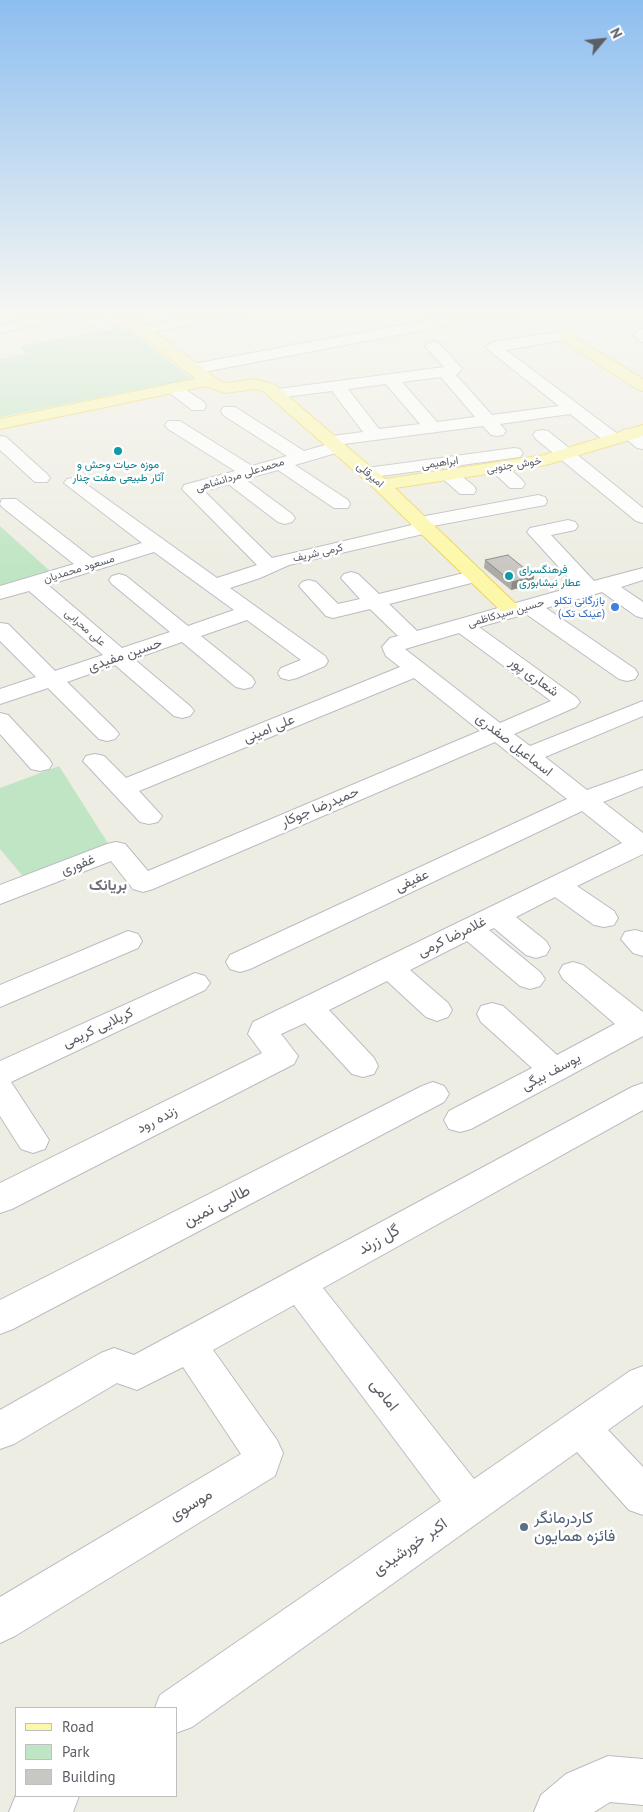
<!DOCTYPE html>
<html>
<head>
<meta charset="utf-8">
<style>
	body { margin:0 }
	#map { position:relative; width:643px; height:1812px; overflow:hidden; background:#eeede3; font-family:"PT Sans",sans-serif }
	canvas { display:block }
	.legend { position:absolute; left:15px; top:1707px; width:162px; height:90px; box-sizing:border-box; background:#fff; border:1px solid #bdbfc1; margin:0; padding:6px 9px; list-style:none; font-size:15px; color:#5b5e64 }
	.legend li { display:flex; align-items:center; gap:10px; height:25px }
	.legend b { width:25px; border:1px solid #bdbfc1 }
	.north { position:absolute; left:578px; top:15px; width:50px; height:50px; -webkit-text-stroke:4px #fff; paint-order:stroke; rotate:62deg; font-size:14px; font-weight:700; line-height:20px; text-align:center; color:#5b5e64 }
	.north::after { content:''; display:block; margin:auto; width:18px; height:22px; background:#5b5e64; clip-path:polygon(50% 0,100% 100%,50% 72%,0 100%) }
</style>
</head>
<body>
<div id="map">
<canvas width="643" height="1812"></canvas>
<ul class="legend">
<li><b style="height:6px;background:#fdf8a9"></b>Road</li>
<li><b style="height:14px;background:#c0e5c4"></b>Park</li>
<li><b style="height:14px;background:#c9c7c1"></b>Building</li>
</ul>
<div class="north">N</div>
</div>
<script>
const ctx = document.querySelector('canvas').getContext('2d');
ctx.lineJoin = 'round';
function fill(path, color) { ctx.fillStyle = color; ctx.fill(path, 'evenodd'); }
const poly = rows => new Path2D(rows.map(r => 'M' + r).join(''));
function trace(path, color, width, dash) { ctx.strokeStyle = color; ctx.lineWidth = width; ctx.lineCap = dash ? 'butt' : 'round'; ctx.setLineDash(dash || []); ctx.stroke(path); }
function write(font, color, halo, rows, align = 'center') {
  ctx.font = font + ' "PT Sans",Vazirmatn,sans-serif'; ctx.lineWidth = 5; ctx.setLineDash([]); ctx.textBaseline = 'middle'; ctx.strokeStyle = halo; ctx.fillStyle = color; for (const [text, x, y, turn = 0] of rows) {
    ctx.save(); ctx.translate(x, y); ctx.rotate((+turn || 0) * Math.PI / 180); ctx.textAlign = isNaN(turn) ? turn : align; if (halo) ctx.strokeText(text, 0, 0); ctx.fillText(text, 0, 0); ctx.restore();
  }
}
fill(poly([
	[124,326,192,379,0,417,0,359,26,354,20,346],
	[0,526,51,572,0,588],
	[59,766,111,848,26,880,0,849,0,788]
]), '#c0e5c4');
const minor = poly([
	[50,313,85,313,111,325,113,328,106,332,70,318,0,333,0,325,50,313],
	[207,313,240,313,233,317,141,334,134,330,141,326,207,313],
	[466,313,512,313,505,317,471,321,193,374,185,369,193,364,466,313],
	[641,329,643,329,643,342,638,340,633,334,641,329],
	[564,331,572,336,569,339,506,350,619,435,622,439,619,443,607,443,570,414,500,424,506,431,503,435,497,436,491,435,483,426,344,444,346,447,343,451,295,465,348,500,350,504,348,508,334,508,278,470,245,479,292,514,295,518,292,522,285,524,278,522,228,484,204,491,272,558,412,525,410,523,413,519,420,517,538,495,545,497,547,501,545,505,433,526,432,532,289,565,260,578,230,588,325,656,328,661,325,666,297,678,289,680,281,678,278,673,281,668,301,660,247,620,201,636,252,677,255,682,252,687,244,689,236,687,182,642,134,659,190,706,194,711,190,716,182,718,174,716,115,665,67,682,115,729,119,734,115,739,107,741,99,739,48,688,0,704,0,689,36,677,0,641,0,623,8,624,55,671,103,655,29,591,0,599,0,586,74,564,2,507,0,504,2,499,16,499,92,558,142,543,64,483,67,479,73,478,79,479,217,578,257,565,182,489,184,485,235,471,168,429,165,425,168,421,180,421,252,466,287,456,223,415,221,411,223,407,235,407,304,451,325,445,321,441,324,437,363,432,332,391,276,398,270,396,268,393,270,390,444,367,425,346,433,341,438,343,460,366,462,369,456,375,492,415,559,406,485,347,493,342,564,331],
	[441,377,475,417,437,422,402,382,441,377],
	[386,384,420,424,379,429,348,389,386,384],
	[154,552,234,610,188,626,126,576,119,574,112,576,109,580,112,584,170,632,122,648,48,585,154,552],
	[173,383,179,385,204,402,206,406,204,410,192,410,167,391,165,388,167,385,173,383],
	[629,429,643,436,643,449,637,448,620,434,623,430,629,429],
	[542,430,548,431,643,508,643,523,636,521,536,439,533,435,536,431,542,430],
	[0,436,6,437,47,474,50,478,47,482,35,482,0,450,0,436],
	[514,448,520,449,523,453,520,457,367,478,361,477,358,473,361,469,367,468,514,448],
	[499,463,505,464,522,480,525,484,522,488,510,488,493,472,490,468,493,464,499,463],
	[449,470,455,471,474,486,476,490,474,494,460,494,443,479,440,475,443,471,449,470],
	[568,520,575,522,578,526,575,530,551,535,594,581,643,568,643,580,621,587,643,602,643,618,636,616,602,592,546,608,635,669,638,674,635,679,627,681,619,679,526,614,479,627,576,697,580,702,576,707,514,734,530,746,643,701,643,716,545,757,587,790,643,770,643,786,603,802,643,833,643,854,577,886,614,911,618,918,614,925,604,927,594,925,555,897,516,917,546,941,550,948,546,955,536,958,526,955,494,928,489,930,540,972,545,979,540,986,530,989,520,986,467,941,410,970,448,1003,452,1010,448,1017,437,1021,426,1017,387,981,329,1010,374,1058,378,1066,374,1074,363,1077,352,1074,305,1023,281,1034,298,1056,294,1064,12,1209,0,1213,0,1183,262,1053,248,1034,253,1022,622,843,582,811,250,969,240,972,230,969,226,962,230,955,567,799,495,742,153,889,143,892,133,889,111,861,0,904,0,885,107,844,116,842,125,844,148,871,480,731,414,678,139,791,162,816,158,822,149,824,140,822,83,761,86,756,95,754,104,756,126,778,400,667,386,656,382,647,390,638,398,636,370,609,333,618,326,616,299,586,302,582,309,580,316,582,338,604,360,599,341,578,344,574,351,572,358,574,379,594,476,570,483,572,486,576,483,580,389,604,417,631,576,586,527,532,530,528,568,520],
	[459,633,551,701,500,723,405,649,459,633],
	[0,713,8,715,49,759,52,764,49,769,40,771,31,769,0,734,0,713],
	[635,930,643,932,643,956,633,953,621,939,625,932,635,930],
	[128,931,138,934,142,941,138,948,0,1007,0,985,128,931],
	[573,962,583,965,643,1012,643,1036,471,1129,460,1132,449,1129,444,1120,449,1111,532,1068,481,1022,477,1014,481,1006,492,1003,503,1006,557,1055,615,1024,563,979,559,972,563,965,573,962],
	[195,973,205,976,210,983,205,990,11,1082,49,1140,45,1149,33,1153,21,1149,0,1116,0,1061,195,973],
	[433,1082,444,1086,449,1094,444,1102,13,1329,0,1334,0,1300,422,1086,433,1082],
	[643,1083,643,1110,323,1288,474,1479,630,1371,643,1366,643,1405,608,1430,643,1467,643,1515,629,1510,577,1452,192,1727,176,1733,176,1708,155,1708,160,1695,441,1501,294,1305,213,1350,277,1440,283,1453,275,1476,15,1636,0,1643,0,1597,241,1454,183,1367,137,1390,117,1383,14,1444,0,1449,0,1410,101,1353,114,1348,134,1355,632,1087,643,1083],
	[608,1756,643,1759,643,1805,610,1802,594,1812,534,1812,541,1795,566,1774,608,1756],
	[16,1795,16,1796,79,1796,73,1812,9,1812,16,1795]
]);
const major = poly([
	[112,313,129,313,221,382,226,383,255,379,275,385,385,479,544,455,643,425,643,436,546,465,395,488,519,607,523,611,519,615,512,617,505,615,375,489,263,391,254,389,225,393,206,386,0,429,0,419,196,379,112,313],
	[564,331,643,379,643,391,637,389,559,339,556,336,564,331]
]);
trace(minor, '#bbbcc2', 2);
trace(major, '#eed45c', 2);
fill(minor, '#fff');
fill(major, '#fdf8a9');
fill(poly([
	[485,560,534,576,533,584,511,590,484,568]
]), '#adaba6');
fill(poly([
	[534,576,533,584,511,590,512,582]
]), '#8d8b87');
const building = poly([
	[508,555,534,576,512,582,485,560,508,555]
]);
fill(building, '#c9c7c1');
trace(building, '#8d8b87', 1);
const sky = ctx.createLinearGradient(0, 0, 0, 567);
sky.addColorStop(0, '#8dbef0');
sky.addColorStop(0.55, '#f7f7f2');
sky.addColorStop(1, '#f7f7f200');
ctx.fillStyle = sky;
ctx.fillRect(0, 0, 643, 567);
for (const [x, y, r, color] of [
	[118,451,5,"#0f9aa8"],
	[509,576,5,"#0f9aa8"],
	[615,607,5,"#3f7fe0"],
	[524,1527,5,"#5c6f8a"]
]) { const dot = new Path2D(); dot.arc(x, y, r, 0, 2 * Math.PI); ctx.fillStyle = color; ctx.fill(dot); trace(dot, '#fff', 2); }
write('11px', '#5b5e64', '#fff', [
	["ابراهیمی",440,463,-8],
	["خوش جنوبی",514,465,-9],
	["محمدعلی مردانشاهی",240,475,-17],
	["امیرقلی",370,475,41],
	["کرمی شریف",318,553,-13],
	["مسعود محمدیان",79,569,-17],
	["حسین سیدکاظمی",506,613,-16],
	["علی محرابی",85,628,41]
]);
write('11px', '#0d838f', '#fff', [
	["موزه حیات وحش و",118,465],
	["آثار طبیعی هفت چنار",118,478],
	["فرهنگسرای",519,570,"left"],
	["عطار نیشابوری",519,583,"left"]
]);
write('11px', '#366cbe', '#fff', [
	["بازرگانی تکلو",605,601],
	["(عینک تک)",605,614]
], 'right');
write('14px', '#5b5e64', '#fff', [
	["حسین مفیدی",125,655,-19],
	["شعاری پور",534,677,36],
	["علی امینی",269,729,-22],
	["اسماعیل صفدری",514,745,38],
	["حمیدرضا جوکار",320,807,-23],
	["غفوری",78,865,-21],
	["عفیفی",412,881,-25],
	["غلامرضا کرمی",452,937,-26],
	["کربلایی کریمی",98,1028,-25],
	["یوسف بیگی",551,1072,-28],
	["زنده رود",157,1120,-27]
]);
write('bold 15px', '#6c7076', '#fff', [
	["بریانک",108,886]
]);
write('16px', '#5b5e64', '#fff', [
	["طالبی نمین",217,1206,-27],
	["گل زرند",379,1240,-29],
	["امامی",384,1395,52],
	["موسوی",191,1505,-31],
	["اکبر خورشیدی",410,1547,-35]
]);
write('16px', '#4e5e75', '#fff', [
	["کاردرمانگر",534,1518],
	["فائزه همایون",534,1536]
], 'left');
</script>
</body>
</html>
